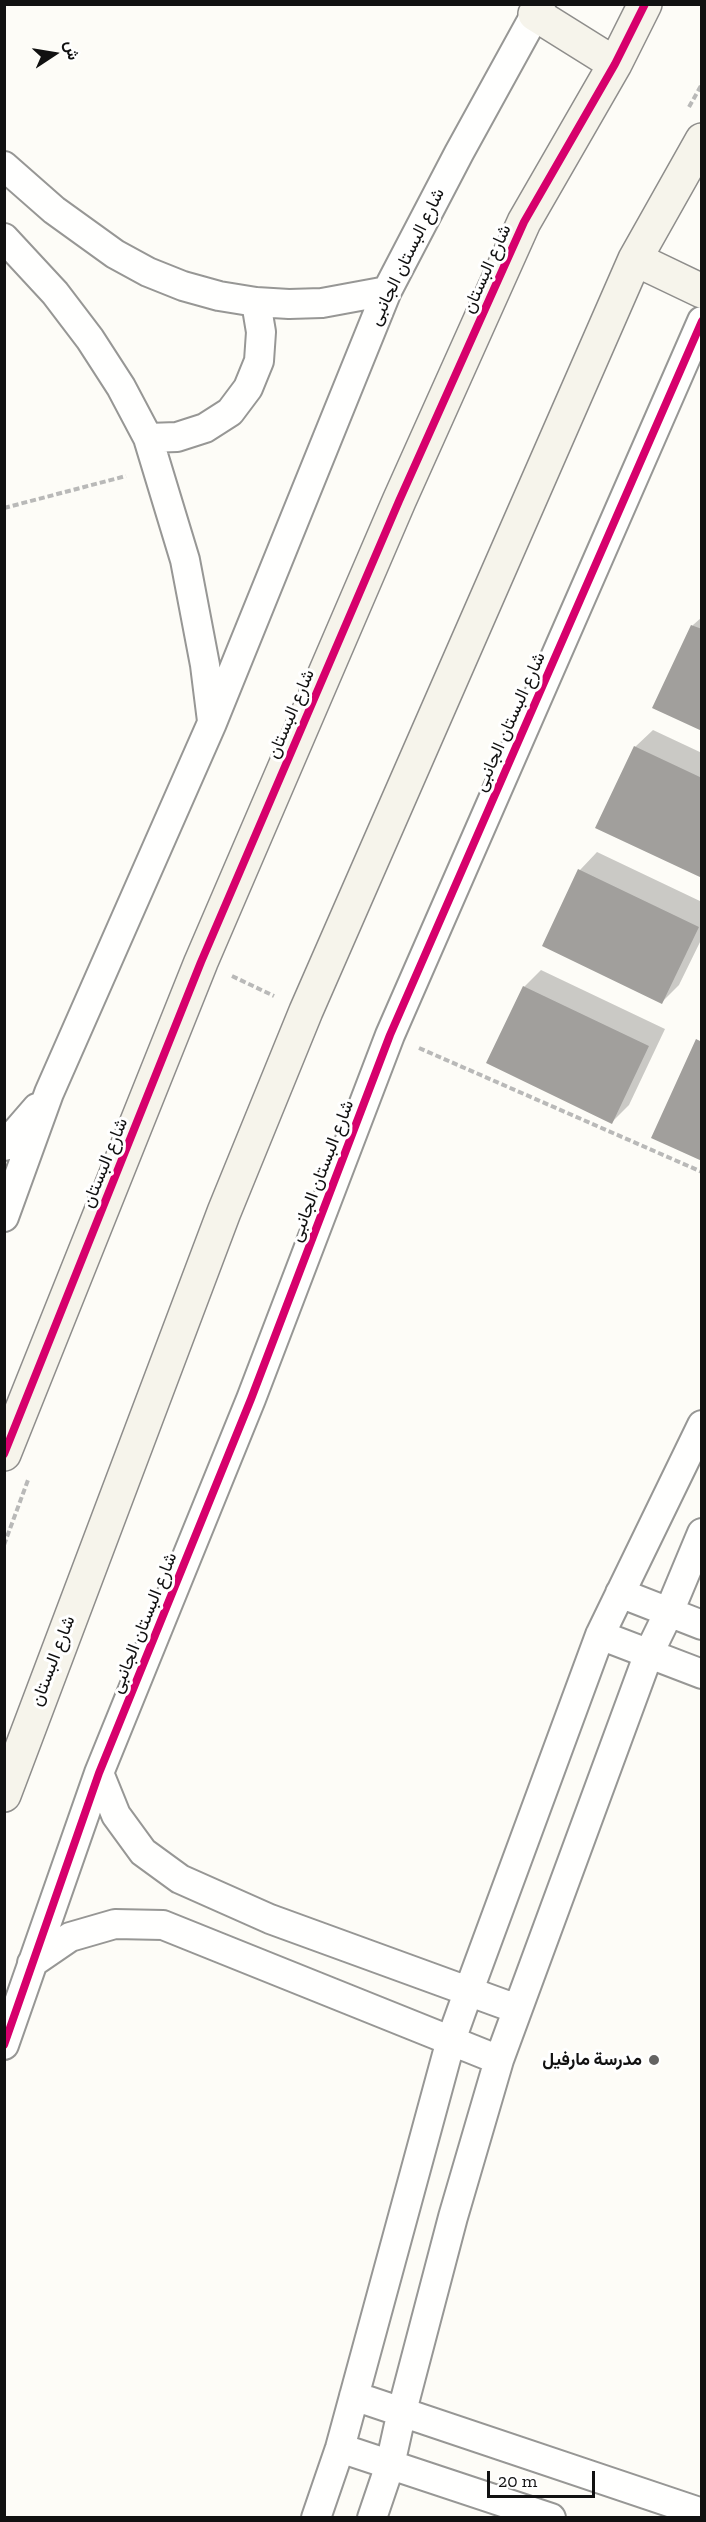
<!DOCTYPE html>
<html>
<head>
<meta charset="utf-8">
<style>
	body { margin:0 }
	#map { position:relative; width:706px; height:2522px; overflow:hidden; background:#fdfcf7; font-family:"Zilla Slab",Vazirmatn,serif }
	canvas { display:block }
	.frame { position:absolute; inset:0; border:6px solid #111; pointer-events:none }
	.north { position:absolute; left:24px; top:24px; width:60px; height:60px; -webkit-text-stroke:4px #fff; paint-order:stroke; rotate:78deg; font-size:16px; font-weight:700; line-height:24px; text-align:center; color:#111 }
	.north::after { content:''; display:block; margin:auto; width:21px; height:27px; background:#111; clip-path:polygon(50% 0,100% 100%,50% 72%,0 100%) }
	.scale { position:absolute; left:487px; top:2471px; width:108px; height:27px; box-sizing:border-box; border:3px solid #111; border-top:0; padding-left:8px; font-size:18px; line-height:21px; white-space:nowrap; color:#111; -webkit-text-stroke:4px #fff; paint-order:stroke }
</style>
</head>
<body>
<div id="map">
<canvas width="706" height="2522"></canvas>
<div class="frame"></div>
<div class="north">ش</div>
<div class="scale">20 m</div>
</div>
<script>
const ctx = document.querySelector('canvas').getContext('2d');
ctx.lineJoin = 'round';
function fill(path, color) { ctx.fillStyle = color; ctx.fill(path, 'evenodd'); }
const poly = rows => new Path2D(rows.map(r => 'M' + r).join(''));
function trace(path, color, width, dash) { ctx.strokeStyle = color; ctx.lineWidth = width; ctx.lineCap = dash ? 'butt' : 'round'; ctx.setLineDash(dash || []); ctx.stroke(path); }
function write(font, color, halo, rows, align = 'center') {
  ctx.font = font + ' "Zilla Slab",Vazirmatn,serif'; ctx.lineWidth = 6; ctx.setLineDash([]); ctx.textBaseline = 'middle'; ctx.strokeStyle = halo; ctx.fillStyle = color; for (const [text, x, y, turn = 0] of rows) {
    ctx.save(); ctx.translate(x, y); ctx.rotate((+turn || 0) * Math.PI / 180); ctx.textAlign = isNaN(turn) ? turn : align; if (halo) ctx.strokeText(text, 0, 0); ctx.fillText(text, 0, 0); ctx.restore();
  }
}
fill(poly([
	[702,617,702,729,654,707,693,625],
	[653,730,702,753,702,877,635,747],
	[597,852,702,902,702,938,679,985,662,1002,544,945,580,870],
	[541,970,665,1029,629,1105,612,1122,524,987]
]), '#0003');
fill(poly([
	[691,625,702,629,702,731,652,708],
	[634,746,702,778,702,878,595,828],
	[578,869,699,927,662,1004,542,946],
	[523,986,649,1046,612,1124,486,1063],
	[696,1039,702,1042,702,1161,651,1138]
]), '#a19f9c');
const street = poly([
	[4,166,54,210,115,254,148,272,183,286,219,296,256,302,289,304,322,303,387,291],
	[4,238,55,293,90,339,121,387,148,438,185,560,205,665,212,721],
	[148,438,177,437,205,428,230,412,248,388,259,361,261,332,256,302],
	[4,1146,37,1108],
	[4,1217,49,1093,212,723,387,291,459,153,541,4],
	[620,1593,702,1625],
	[600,1635,702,1674],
	[99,1773,116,1815,143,1852,180,1879,270,1919,517,2009],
	[32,1963,70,1937,115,1924,163,1925,499,2060],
	[4,2045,99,1773,251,1399,390,1035,702,321],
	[354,2396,702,2513],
	[340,2448,551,2518],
	[316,2518,340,2448,451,2040,469,1990,600,1635,702,1425],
	[372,2518,390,2465,402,2411,453,2217,499,2060,649,1653,669,1612,702,1533]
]);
const secondary = poly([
	[535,14,615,64],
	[635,259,702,291],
	[4,1454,201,962,399,501,524,222,615,64,645,4],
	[4,1795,224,1212,306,1011,635,259,702,140]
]);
trace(street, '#979795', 32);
trace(secondary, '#8e8d8b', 36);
trace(poly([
	[689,107,702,84],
	[4,508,126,476],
	[232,976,274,996],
	[419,1048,702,1172],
	[4,1545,28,1480]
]), '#b9b9b8', 4, [6, 3]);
trace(street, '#fffffe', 28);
trace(secondary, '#f6f4eb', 33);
trace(poly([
	[4,1454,201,962,399,501,524,222,615,64,645,4],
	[4,2045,99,1773,251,1399,390,1035,702,321]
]), '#d6006c', 8);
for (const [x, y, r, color] of [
	[654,2060,6,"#646362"]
]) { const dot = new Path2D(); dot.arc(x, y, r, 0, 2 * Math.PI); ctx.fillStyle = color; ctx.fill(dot); trace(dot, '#fff', 2); }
write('18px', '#111', '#fff', [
	["شارع البستان الجانبى",407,257,-64],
	["شارع البستان",487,269,-66],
	["شارع البستان",291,714,-67],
	["شارع البستان الجانبى",510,722,-66],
	["شارع البستان",105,1163,-68],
	["شارع البستان الجانبى",322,1171,-69],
	["شارع البستان الجانبى",144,1623,-68],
	["شارع البستان",53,1661,-69]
]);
write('bold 18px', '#111', '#fff', [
	["مدرسة مارفيل",642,2060]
], 'right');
</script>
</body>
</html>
